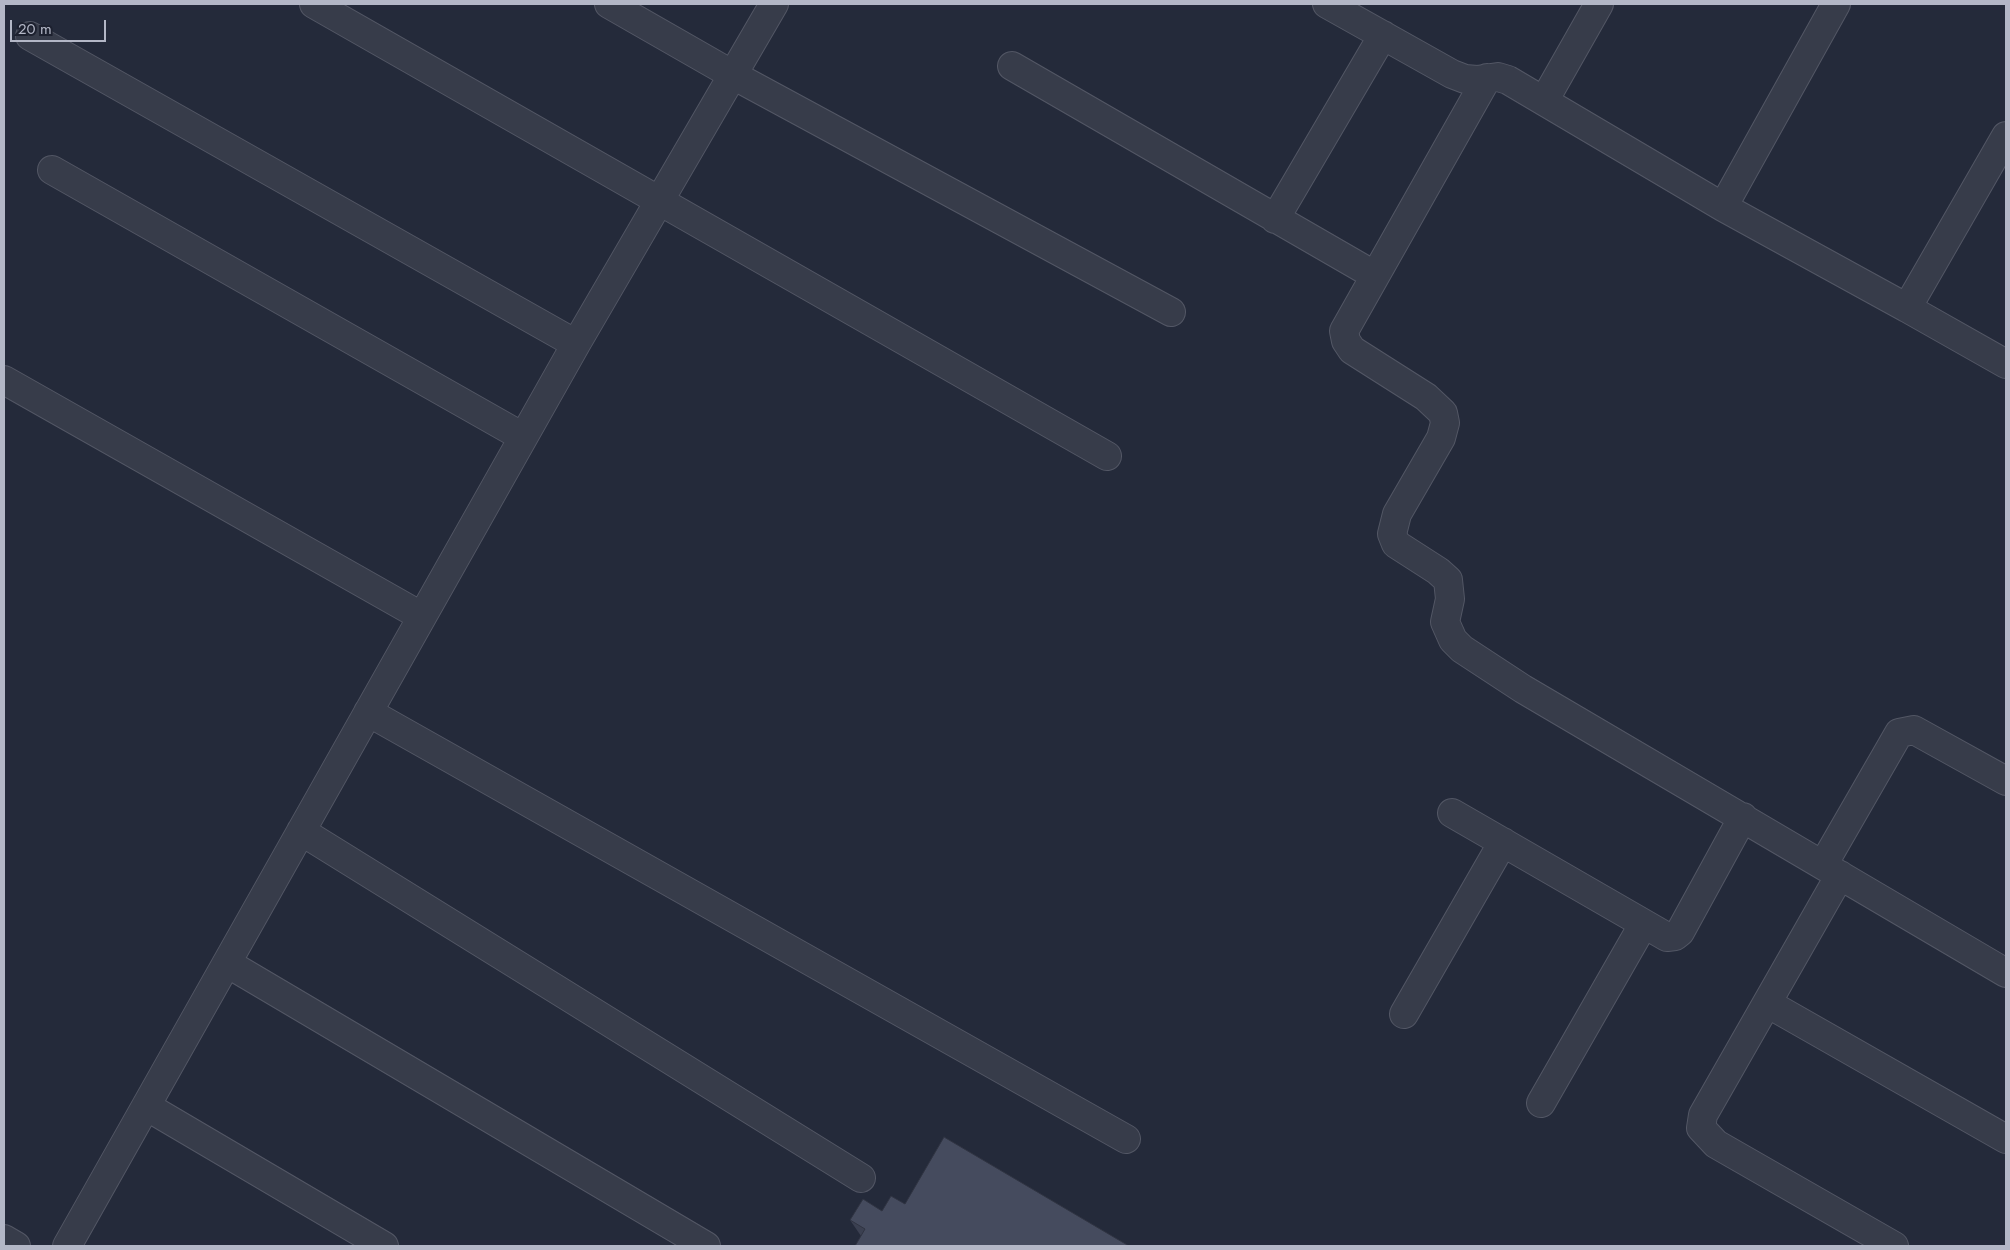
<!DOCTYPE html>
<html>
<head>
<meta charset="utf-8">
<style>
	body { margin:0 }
	#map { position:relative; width:2010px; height:1250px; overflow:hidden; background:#242a3a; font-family:Jost,sans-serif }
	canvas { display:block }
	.frame { position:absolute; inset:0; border:5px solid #b3b7c6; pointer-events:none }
	.scale { position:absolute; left:10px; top:20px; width:96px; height:22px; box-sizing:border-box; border:2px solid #b3b7c6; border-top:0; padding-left:6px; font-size:15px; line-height:18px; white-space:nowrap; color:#b3b7c6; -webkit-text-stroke:4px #1d212f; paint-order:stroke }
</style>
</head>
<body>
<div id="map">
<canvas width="2010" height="1250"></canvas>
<div class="frame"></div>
<div class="scale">20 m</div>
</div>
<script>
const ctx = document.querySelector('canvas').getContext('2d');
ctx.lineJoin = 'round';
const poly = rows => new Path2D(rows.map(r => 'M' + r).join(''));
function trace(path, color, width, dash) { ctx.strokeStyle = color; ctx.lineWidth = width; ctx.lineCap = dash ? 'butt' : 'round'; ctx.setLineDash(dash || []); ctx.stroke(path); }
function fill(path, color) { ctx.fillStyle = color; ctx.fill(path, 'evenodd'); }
const street = poly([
	[314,4,1107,456],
	[609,4,733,75,1171,312],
	[1327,4,1452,74,1465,79,1477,80,1498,77,1508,80,1723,207,1907,308],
	[30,36,576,344],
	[1012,66,1374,275],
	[1487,78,1344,331,1346,341,1352,350,1426,397,1443,413,1445,423,1441,438,1397,514,1392,534,1396,544,1438,571,1448,580,1450,599,1445,622,1453,640,1462,649,1523,689,2006,973],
	[1544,101,1599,4],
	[2006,136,1907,308,2006,364],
	[52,170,523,437],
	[1723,207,1836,4],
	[1275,219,1383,35],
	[4,380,421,616],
	[368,712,1126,1139],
	[1452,813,1667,937,1675,936,1680,932,1743,817],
	[301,831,861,1178],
	[1823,865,1899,733,1914,730,2006,781],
	[1840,875,1703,1115,1701,1128,1716,1144,1894,1246],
	[227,963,706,1246],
	[1767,1003,2006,1139],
	[1404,1014,1503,842],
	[1541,1103,1643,925],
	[146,1106,384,1246],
	[4,1239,16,1246],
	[67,1246,576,344,774,4]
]);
trace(street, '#535765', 30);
trace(street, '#373c4a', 28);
fill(poly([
	[905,1204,861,1236,850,1220,882,1211]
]), '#3b4051');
const building = poly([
	[944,1137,1129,1246,855,1246,865,1229,850,1220,863,1199,882,1211,891,1196,905,1204,944,1137]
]);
fill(building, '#454b5e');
trace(building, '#303442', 1);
</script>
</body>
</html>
